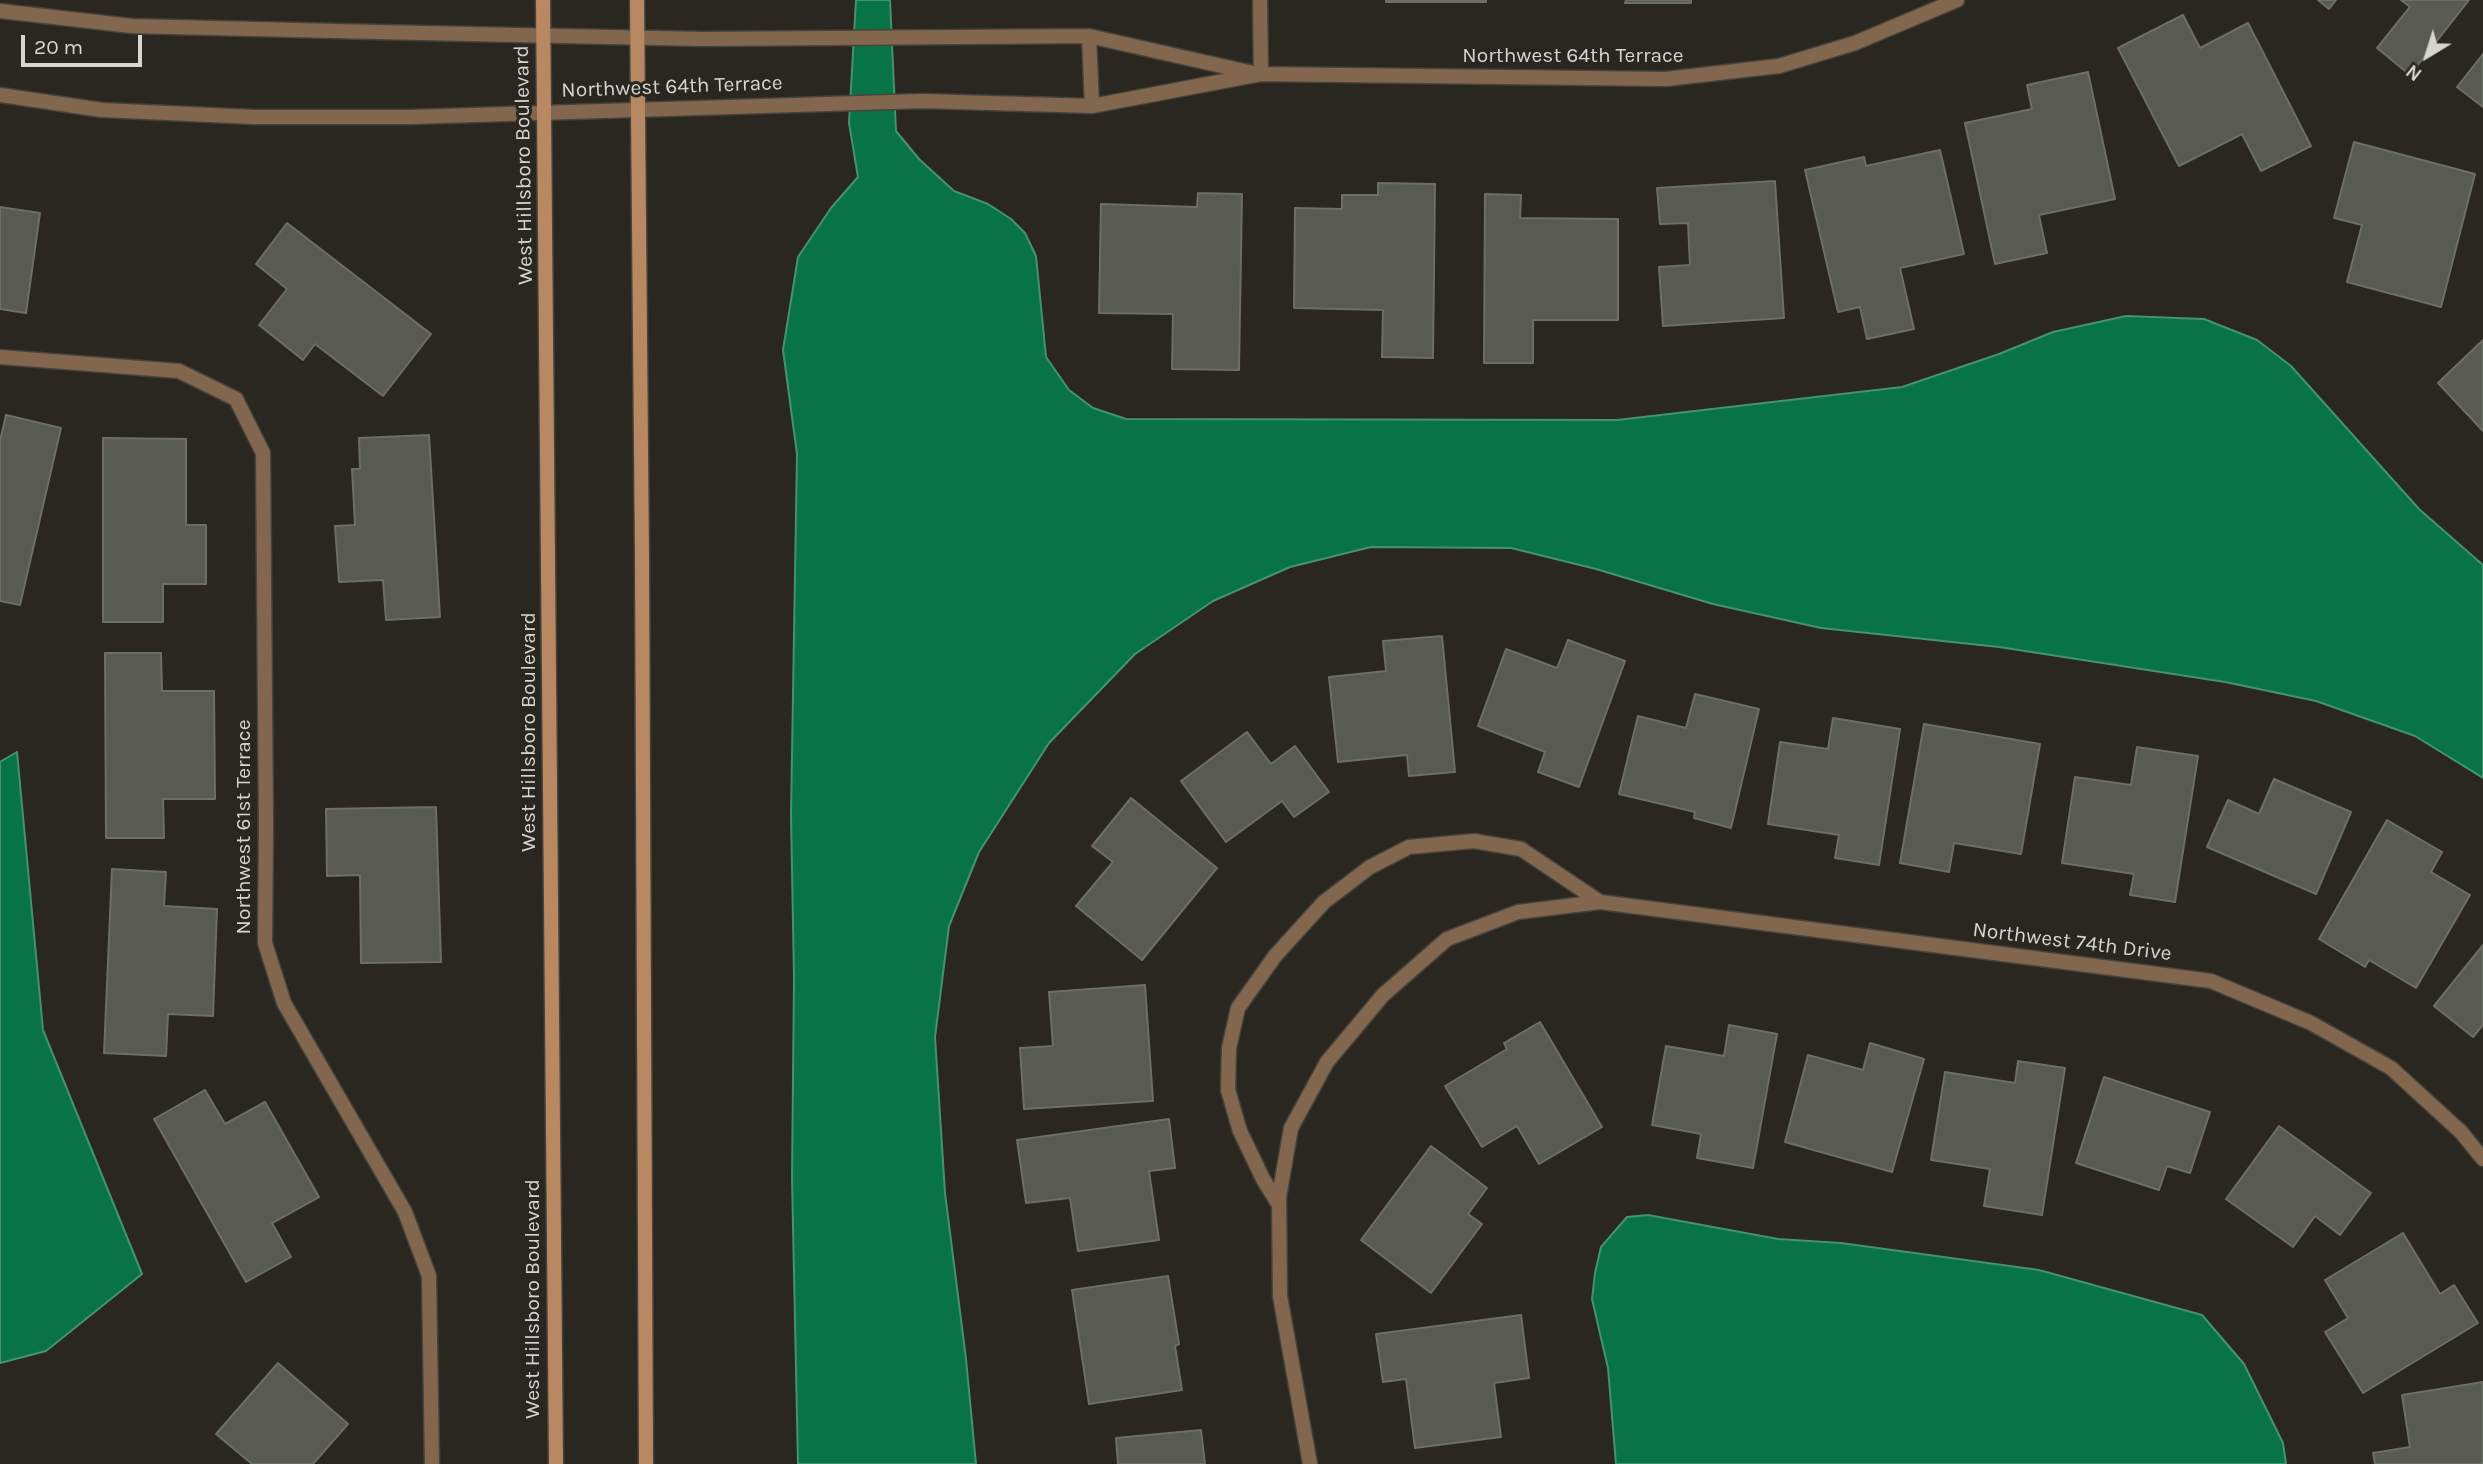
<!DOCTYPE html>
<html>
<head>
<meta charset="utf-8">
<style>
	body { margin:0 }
	#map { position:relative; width:2483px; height:1464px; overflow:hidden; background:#292720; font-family:Karla,sans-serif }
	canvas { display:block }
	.north { position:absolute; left:2392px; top:21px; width:70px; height:70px; -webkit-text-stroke:5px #292720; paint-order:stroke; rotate:218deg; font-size:19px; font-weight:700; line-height:28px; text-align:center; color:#d6d5d1 }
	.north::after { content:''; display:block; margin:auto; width:24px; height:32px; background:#d6d5d1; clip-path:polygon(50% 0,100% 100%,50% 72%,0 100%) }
	.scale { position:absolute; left:21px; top:35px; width:121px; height:32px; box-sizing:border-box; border:4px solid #d6d5d1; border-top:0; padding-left:9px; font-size:21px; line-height:24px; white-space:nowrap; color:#d6d5d1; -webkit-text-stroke:5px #292720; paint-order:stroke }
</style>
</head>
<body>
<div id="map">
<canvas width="2483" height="1464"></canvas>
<div class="north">N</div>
<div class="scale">20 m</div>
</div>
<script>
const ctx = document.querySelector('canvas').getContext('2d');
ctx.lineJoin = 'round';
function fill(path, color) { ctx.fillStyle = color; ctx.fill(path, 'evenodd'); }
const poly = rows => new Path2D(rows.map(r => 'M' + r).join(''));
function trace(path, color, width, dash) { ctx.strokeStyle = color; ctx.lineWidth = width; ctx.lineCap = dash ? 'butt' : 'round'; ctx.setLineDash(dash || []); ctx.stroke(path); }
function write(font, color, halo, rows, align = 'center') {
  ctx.font = font + ' Karla,sans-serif'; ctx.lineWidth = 6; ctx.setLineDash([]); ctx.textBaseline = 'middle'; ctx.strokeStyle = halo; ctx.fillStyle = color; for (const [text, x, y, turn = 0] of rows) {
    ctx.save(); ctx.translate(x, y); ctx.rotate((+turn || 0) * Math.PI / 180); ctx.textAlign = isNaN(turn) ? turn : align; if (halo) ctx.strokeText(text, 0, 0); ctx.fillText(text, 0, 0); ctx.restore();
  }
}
const water = poly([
	[856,0,890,0,896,131,919,159,954,191,988,204,1011,219,1025,233,1036,256,1046,357,1069,390,1093,408,1126,419,1617,420,1902,387,1999,354,2053,332,2126,316,2204,319,2257,340,2291,366,2419,509,2483,565,2483,778,2415,736,2316,701,2225,682,1999,647,1821,628,1713,604,1596,569,1511,548,1371,547,1290,567,1213,601,1135,654,1049,743,979,852,949,926,935,1037,945,1193,966,1359,976,1464,798,1464,792,1178,794,978,791,815,797,454,783,350,798,257,831,208,858,177,849,123,856,0],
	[17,752,43,1030,142,1274,46,1351,0,1363,0,762,17,752],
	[1648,1215,1778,1239,1841,1243,2039,1270,2202,1315,2244,1364,2283,1443,2286,1464,1616,1464,1608,1368,1592,1299,1595,1273,1601,1247,1627,1217,1648,1215]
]);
fill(water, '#087446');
trace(water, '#469170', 2);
const building = poly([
	[1386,0,1486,0,1486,2,1386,2,1386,0],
	[1626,0,1691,0,1691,3,1625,3,1626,0],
	[2318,0,2336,0,2329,9,2318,0],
	[2401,0,2469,0,2410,75,2377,48,2410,7,2401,0],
	[2183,15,2200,48,2248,23,2311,146,2261,171,2242,134,2179,166,2118,48,2183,15],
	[2483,54,2483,107,2457,87,2483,54],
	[2088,72,2115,199,2039,215,2047,253,1995,264,1965,123,2032,109,2027,85,2088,72],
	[2354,142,2475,174,2441,307,2347,282,2362,225,2334,218,2354,142],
	[1940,150,1964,254,1900,268,1914,329,1867,339,1860,307,1838,312,1805,170,1864,157,1866,166,1940,150],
	[1775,181,1784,318,1663,326,1659,267,1690,265,1688,223,1660,224,1657,188,1775,181],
	[1378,183,1435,184,1433,358,1382,357,1383,310,1294,308,1295,208,1342,209,1342,195,1378,195,1378,183],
	[1198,193,1242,194,1239,370,1172,369,1173,314,1099,313,1101,204,1197,207,1198,193],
	[1485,194,1521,195,1520,218,1618,219,1618,320,1533,320,1533,363,1484,363,1485,194],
	[0,207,40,213,26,313,0,309,0,207],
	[287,223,431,334,383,396,315,344,303,360,259,325,287,289,256,264,287,223],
	[2483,340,2483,431,2438,383,2483,340],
	[6,415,61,428,20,605,0,601,0,441,6,415],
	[429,435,440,617,386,620,383,580,339,582,335,526,355,525,352,469,360,469,359,438,429,435],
	[103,438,186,439,186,525,206,525,206,584,163,584,163,622,103,622,103,438],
	[1442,636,1455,772,1409,776,1407,755,1338,762,1329,677,1386,671,1383,641,1442,636],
	[1568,640,1625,661,1579,787,1538,772,1545,752,1478,726,1506,649,1557,668,1568,640],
	[105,653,161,653,162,691,214,691,215,799,163,799,164,838,106,838,105,653],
	[1695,694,1759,709,1731,828,1694,818,1695,812,1619,794,1638,716,1686,728,1695,694],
	[1833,718,1900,729,1879,865,1835,858,1839,835,1768,824,1780,742,1828,749,1833,718],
	[1924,724,2040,744,2021,854,1954,843,1949,872,1900,863,1924,724],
	[1247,732,1271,764,1295,746,1329,792,1294,817,1282,801,1226,842,1181,781,1247,732],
	[2137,747,2198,756,2175,902,2130,895,2134,874,2062,863,2075,777,2131,785,2137,747],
	[2274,779,2351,812,2316,894,2207,847,2228,800,2259,814,2274,779],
	[1131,798,1217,868,1142,960,1076,906,1113,862,1092,846,1131,798],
	[436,807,441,962,361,963,360,875,327,876,326,809,436,807],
	[2387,820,2442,852,2431,872,2470,895,2416,988,2369,960,2365,967,2319,939,2387,820],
	[112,869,166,872,164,906,217,909,213,1016,168,1014,166,1056,104,1053,112,869],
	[2483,945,2483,1025,2473,1037,2434,1006,2483,945],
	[1145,985,1153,1101,1024,1109,1020,1048,1053,1046,1049,992,1145,985],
	[1540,1022,1602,1127,1539,1164,1517,1126,1482,1147,1445,1086,1507,1049,1504,1043,1540,1022],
	[1729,1025,1777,1034,1753,1168,1697,1158,1701,1134,1652,1125,1666,1046,1724,1056,1729,1025],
	[1870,1043,1924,1059,1892,1172,1785,1142,1808,1055,1863,1070,1870,1043],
	[2018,1061,2065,1068,2042,1215,1984,1206,1990,1169,1931,1160,1945,1072,2015,1083,2018,1061],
	[2104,1077,2210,1112,2190,1173,2167,1166,2159,1190,2076,1163,2104,1077],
	[205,1090,225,1124,265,1102,319,1197,272,1223,291,1257,246,1282,154,1119,205,1090],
	[1169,1119,1175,1168,1149,1171,1159,1240,1078,1251,1070,1198,1026,1203,1017,1140,1169,1119],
	[2279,1126,2371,1193,2340,1235,2315,1216,2293,1247,2226,1199,2279,1126],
	[1431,1146,1487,1188,1468,1214,1482,1224,1431,1293,1361,1240,1431,1146],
	[2403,1233,2440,1294,2454,1285,2478,1323,2363,1393,2325,1332,2348,1318,2325,1280,2403,1233],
	[1168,1276,1179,1344,1175,1346,1182,1390,1089,1404,1072,1290,1168,1276],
	[1521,1315,1529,1378,1494,1383,1501,1437,1415,1448,1406,1379,1383,1382,1376,1334,1521,1315],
	[278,1363,348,1424,313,1464,252,1464,216,1434,278,1363],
	[2483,1382,2483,1464,2375,1464,2373,1453,2410,1447,2402,1395,2483,1382],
	[1201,1430,1205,1464,1118,1464,1116,1438,1201,1430]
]);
fill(building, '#585a53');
trace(building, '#6c6f67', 2);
const street = poly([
	[1260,0,1261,74],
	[0,11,132,26,376,32,703,39,1089,36,1253,73],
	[1089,36,1092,106],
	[0,95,102,110,254,117,410,117,923,101,1092,106,1261,74,1666,79,1779,66,1855,43,1957,0],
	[0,357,179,371,236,399,263,453,266,825,265,943,284,1003,405,1212,429,1276,432,1464],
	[1279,1205,1263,1179,1240,1131,1228,1090,1229,1048,1238,1008,1275,956,1324,902,1370,867,1409,847,1474,841,1521,849,1600,902],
	[1310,1464,1280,1296,1279,1197,1291,1128,1327,1062,1383,995,1447,939,1518,912,1600,902,2211,981,2311,1023,2391,1068,2461,1132,2483,1159]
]);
const secondary = poly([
	[543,0,556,1464],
	[637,0,642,557,646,1464]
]);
trace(street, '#45433c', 17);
trace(secondary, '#45433c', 17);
trace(street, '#83664e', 14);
trace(secondary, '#b78862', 14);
write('21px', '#d6d5d1', '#292720', [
	["Northwest 64th Terrace",1573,56],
	["Northwest 64th Terrace",672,87,-2],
	["West Hillsboro Boulevard",524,165,-91],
	["West Hillsboro Boulevard",529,732,-90],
	["Northwest 61st Terrace",244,827,-90],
	["Northwest 74th Drive",2072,942,7],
	["West Hillsboro Boulevard",533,1299,-90]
]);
</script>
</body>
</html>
